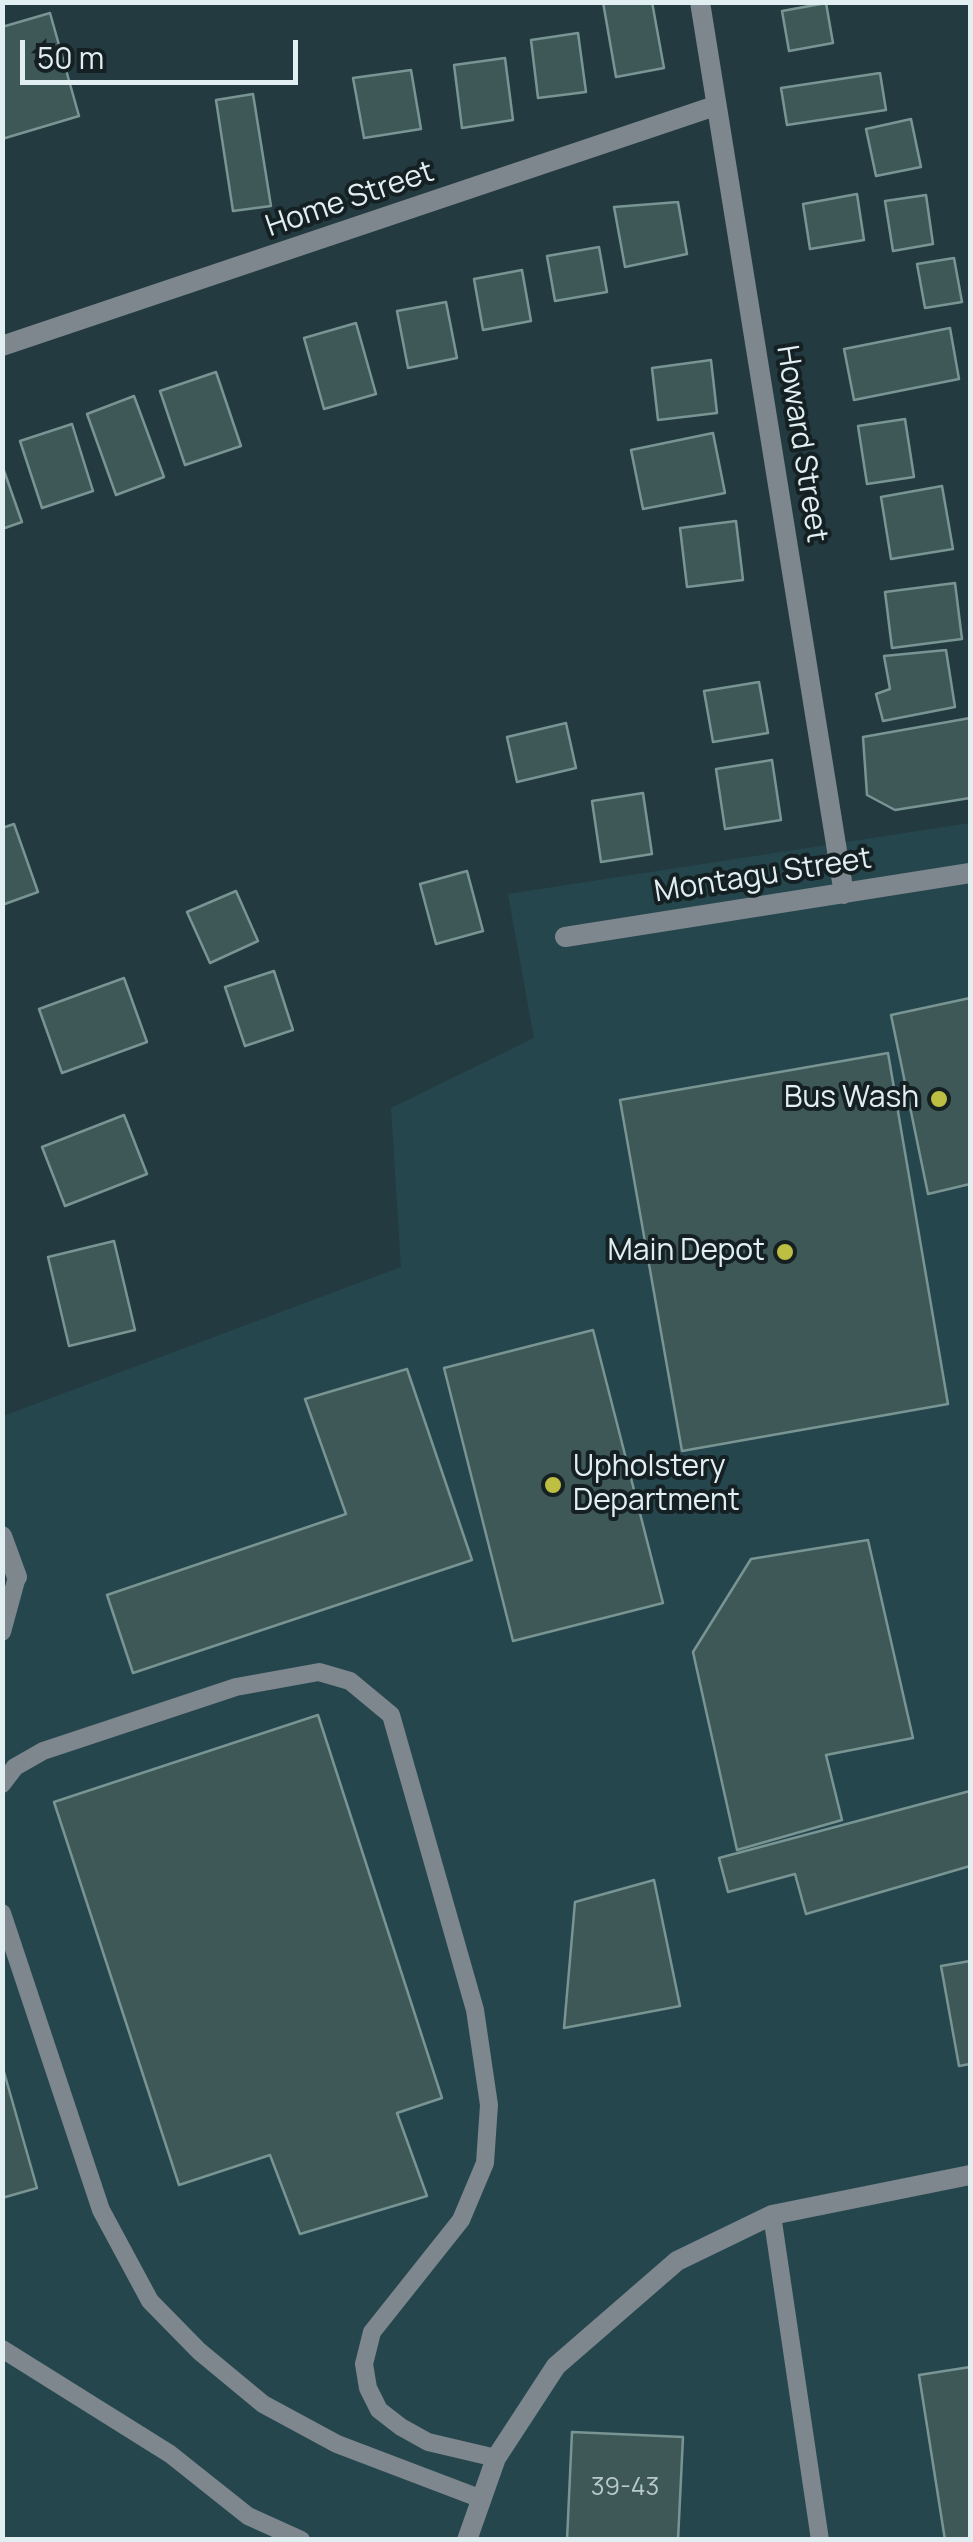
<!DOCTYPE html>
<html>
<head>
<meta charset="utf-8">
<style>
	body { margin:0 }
	#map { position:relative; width:973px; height:2542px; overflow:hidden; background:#233b40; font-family:Manrope,sans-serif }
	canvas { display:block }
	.frame { position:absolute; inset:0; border:5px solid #e1eff3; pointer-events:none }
	.scale { position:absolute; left:20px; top:40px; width:278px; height:45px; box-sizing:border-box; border:5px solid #e1eff3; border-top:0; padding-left:12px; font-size:30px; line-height:35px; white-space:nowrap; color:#e1eff3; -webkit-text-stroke:8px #152023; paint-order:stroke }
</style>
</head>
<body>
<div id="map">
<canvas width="973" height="2542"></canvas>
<div class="frame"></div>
<div class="scale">50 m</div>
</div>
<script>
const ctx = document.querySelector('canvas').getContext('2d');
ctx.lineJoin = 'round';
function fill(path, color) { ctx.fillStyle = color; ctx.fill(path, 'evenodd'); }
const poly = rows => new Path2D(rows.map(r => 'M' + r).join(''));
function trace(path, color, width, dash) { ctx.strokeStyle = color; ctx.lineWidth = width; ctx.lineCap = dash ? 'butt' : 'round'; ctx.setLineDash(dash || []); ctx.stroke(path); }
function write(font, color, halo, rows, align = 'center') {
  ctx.font = font + ' Manrope,sans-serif'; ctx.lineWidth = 8; ctx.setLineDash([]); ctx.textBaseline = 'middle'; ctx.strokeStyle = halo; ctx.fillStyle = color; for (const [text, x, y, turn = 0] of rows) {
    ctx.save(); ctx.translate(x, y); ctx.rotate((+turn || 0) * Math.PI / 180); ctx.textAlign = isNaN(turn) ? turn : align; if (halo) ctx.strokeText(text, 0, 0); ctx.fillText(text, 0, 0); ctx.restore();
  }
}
fill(poly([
	[970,823,970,2539,3,2540,3,1416,401,1267,391,1108,534,1038,508,894]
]), '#26464e');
const building = poly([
	[603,2,652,2,664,68,616,77,603,2],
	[826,3,833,43,789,51,782,11,826,3],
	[50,13,79,116,2,139,2,27,50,13],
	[578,33,586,92,538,98,531,40,578,33],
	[505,58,513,120,462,128,454,65,505,58],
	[411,70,421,129,364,138,353,78,411,70],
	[880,73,886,110,787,125,781,88,880,73],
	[253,94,271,206,233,211,216,100,253,94],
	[911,119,921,167,876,176,866,129,911,119],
	[857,194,864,240,810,249,803,204,857,194],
	[926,195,933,244,893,251,885,201,926,195],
	[678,202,687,254,625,267,614,207,678,202],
	[599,247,607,292,555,301,547,256,599,247],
	[954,258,962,302,925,308,917,264,954,258],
	[522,270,531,321,483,330,474,279,522,270],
	[446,302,457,358,408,368,397,311,446,302],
	[356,323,376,394,324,409,304,338,356,323],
	[950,328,959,379,854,400,844,349,950,328],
	[711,360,717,413,658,420,652,368,711,360],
	[216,372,241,446,185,465,160,391,216,372],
	[134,396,164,477,116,495,87,414,134,396],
	[905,419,914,477,867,484,858,426,905,419],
	[72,424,93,491,42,508,20,441,72,424],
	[713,433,725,493,643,509,631,450,713,433],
	[2,465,22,522,2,529,2,465],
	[942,486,953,549,891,559,881,497,942,486],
	[736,521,743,580,687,587,680,528,736,521],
	[955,583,962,639,892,648,885,592,955,583],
	[946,650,955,707,883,721,876,694,890,689,884,656,946,650],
	[759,682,768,733,713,742,704,691,759,682],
	[970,718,970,798,895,810,867,795,863,737,970,718],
	[566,723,576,768,517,782,507,737,566,723],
	[772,760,781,820,725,829,716,769,772,760],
	[643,793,652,854,601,862,592,801,643,793],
	[14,824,38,892,2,905,2,828,14,824],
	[467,871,483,931,436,944,420,884,467,871],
	[236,891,258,941,210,963,187,912,236,891],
	[274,971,293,1030,245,1046,225,987,274,971],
	[124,978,147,1042,62,1073,39,1009,124,978],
	[970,998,970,1184,928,1194,891,1015,970,998],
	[888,1053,948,1404,682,1451,620,1100,888,1053],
	[124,1115,147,1174,65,1206,42,1147,124,1115],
	[114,1241,135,1330,69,1346,48,1257,114,1241],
	[593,1330,663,1603,513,1641,444,1368,593,1330],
	[407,1369,472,1560,133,1673,107,1595,346,1514,305,1399,407,1369],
	[868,1540,913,1738,826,1755,842,1820,737,1850,693,1652,751,1559,868,1540],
	[318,1715,442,2098,397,2113,427,2196,300,2234,270,2155,179,2185,54,1802,318,1715],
	[970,1791,970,1866,806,1914,795,1874,728,1892,719,1858,970,1791],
	[654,1880,680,2006,564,2028,575,1902,654,1880],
	[970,1961,970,2064,959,2066,941,1966,970,1961],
	[2,2065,37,2188,2,2198,2,2065],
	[970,2367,970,2540,945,2540,919,2375,970,2367],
	[572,2432,683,2437,678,2540,567,2540,572,2432]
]);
fill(building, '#3e5857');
trace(building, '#799593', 2.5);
trace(poly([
	[2,1632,17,1577],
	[2,1784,15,1767,43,1751,236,1687,319,1672,350,1681,391,1715,475,2010,489,2105,485,2163,461,2220,372,2332,364,2364,368,2388,379,2410,401,2427,428,2442,496,2458],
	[2,1913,101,2210,150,2301,199,2351,263,2404,337,2444,479,2498],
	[772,2215,820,2540],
	[2,2349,170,2454,248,2516,301,2540]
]), '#7d878d', 18);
trace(poly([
	[700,2,844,894],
	[2,346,715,106],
	[565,937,970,873],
	[2,1536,17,1577],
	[467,2540,496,2458,556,2366,677,2261,772,2215,970,2175]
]), '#7d878d', 20);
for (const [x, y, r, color] of [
	[939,1099,10,"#bdbf43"],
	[785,1252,10,"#bdbf43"],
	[553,1485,10,"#bdbf43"]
]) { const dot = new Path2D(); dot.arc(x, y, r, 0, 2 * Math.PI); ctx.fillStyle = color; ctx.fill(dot); trace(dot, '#152023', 4); }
write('25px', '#b8c9cc', null, [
	["39-43",625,2488]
]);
write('30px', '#e1eff3', '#152023', [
	["Home Street",350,200,-19],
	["Howard Street",801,444,81],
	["Montagu Street",763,876,-9]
]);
write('30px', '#e1eff3', '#152023', [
	["Bus Wash",919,1099],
	["Main Depot",765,1252],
	["Upholstery",573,1468,"left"],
	["Department",573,1502,"left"]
], 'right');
</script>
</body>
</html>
